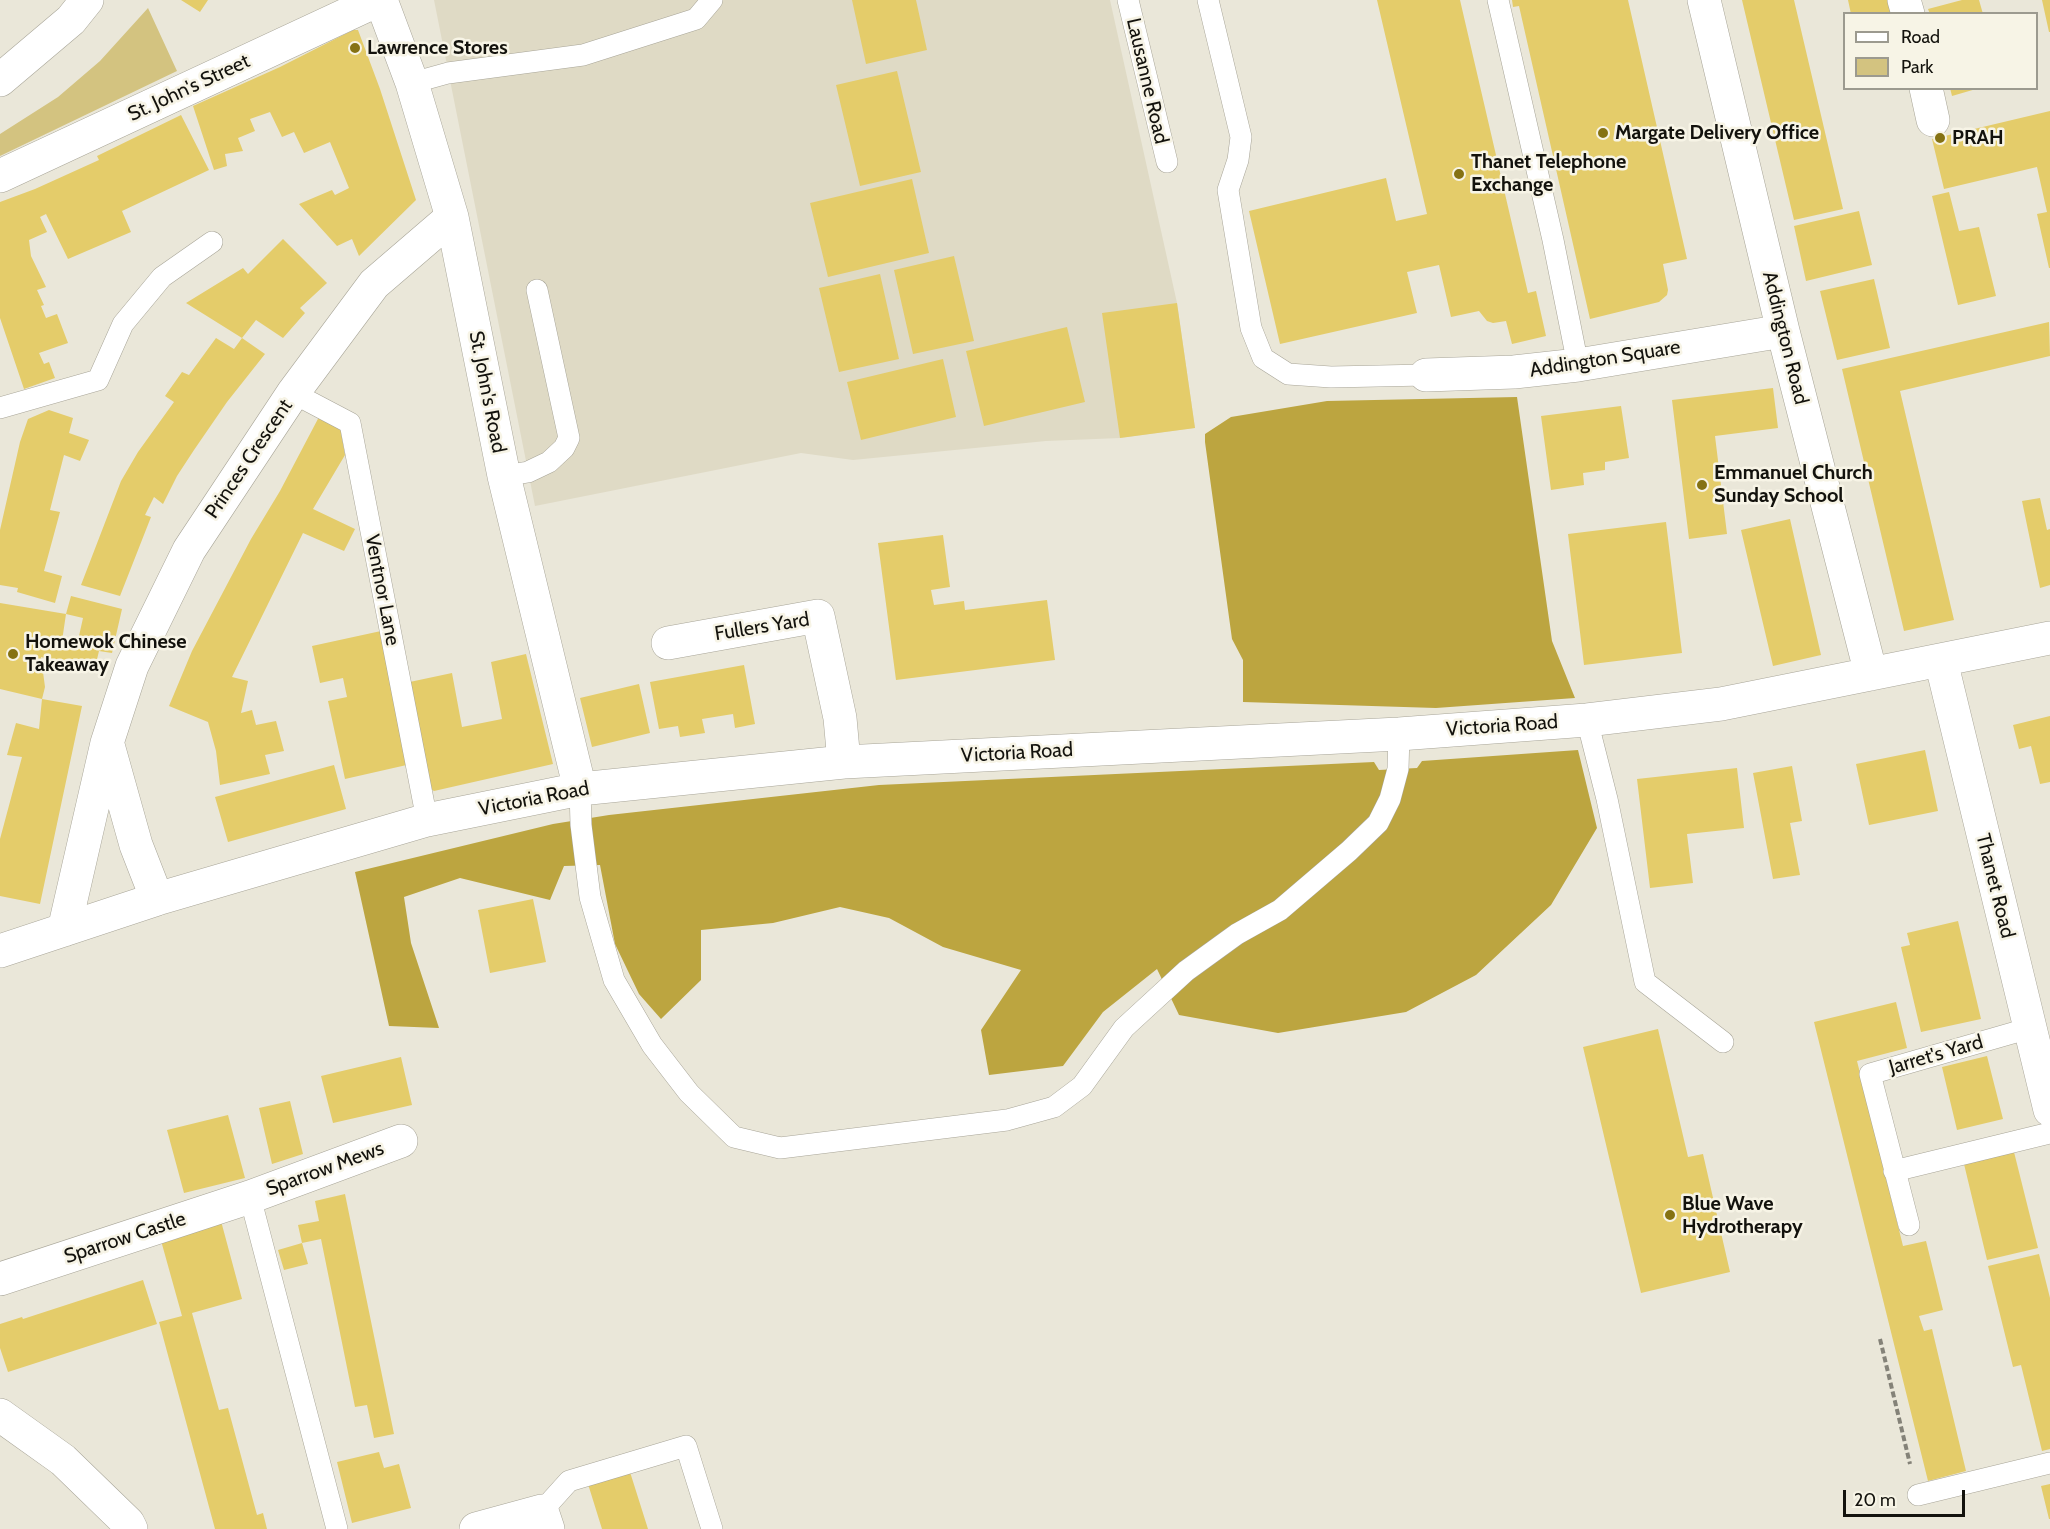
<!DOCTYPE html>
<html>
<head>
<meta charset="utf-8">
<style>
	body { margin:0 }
	#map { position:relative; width:2050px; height:1529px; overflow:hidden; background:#eae7d9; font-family:Cabin,sans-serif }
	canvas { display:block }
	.legend { position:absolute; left:1843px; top:12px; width:195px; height:78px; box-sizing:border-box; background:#f7f4e6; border:2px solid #9c9a8f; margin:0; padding:8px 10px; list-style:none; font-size:18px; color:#13120d }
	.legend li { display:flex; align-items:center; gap:12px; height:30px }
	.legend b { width:30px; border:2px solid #9c9a8f }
	.scale { position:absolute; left:1843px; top:1490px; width:122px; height:27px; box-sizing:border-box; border:3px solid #13120d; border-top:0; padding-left:8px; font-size:18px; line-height:21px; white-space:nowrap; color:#13120d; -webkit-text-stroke:4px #f7f4e6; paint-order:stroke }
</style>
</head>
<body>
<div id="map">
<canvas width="2050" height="1529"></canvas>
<ul class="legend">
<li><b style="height:8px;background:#fff"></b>Road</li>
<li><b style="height:16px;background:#d3c380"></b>Park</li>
</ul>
<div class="scale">20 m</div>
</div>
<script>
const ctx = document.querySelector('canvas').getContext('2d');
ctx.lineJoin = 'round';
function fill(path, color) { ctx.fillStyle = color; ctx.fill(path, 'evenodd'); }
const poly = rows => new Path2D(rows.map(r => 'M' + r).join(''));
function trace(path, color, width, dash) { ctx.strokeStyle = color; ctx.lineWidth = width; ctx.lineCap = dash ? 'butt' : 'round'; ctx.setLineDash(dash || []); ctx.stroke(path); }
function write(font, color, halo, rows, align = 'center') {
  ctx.font = font + ' Cabin,sans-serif'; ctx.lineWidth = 5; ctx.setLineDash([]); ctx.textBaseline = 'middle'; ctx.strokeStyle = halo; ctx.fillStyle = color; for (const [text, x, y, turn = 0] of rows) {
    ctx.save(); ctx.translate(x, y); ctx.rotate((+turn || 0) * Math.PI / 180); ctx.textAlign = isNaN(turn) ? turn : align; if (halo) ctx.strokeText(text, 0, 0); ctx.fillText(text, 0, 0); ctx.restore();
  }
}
fill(poly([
	[434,0,1110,0,1177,303,1195,428,1120,438,1046,441,853,460,801,453,535,506]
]), '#dfdac5');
fill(poly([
	[148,8,177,71,0,156,0,134,58,97,100,61]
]), '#d3c380');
fill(poly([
	[1517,397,1552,641,1575,698,1436,708,1243,702,1243,660,1232,639,1205,442,1205,434,1231,417,1327,401],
	[1578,750,1597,828,1551,905,1476,975,1406,1012,1278,1033,1179,1015,1157,969,1103,1012,1063,1066,989,1075,981,1030,1021,970,943,947,889,918,840,907,773,923,701,930,701,980,661,1019,639,994,615,944,600,865,564,866,550,900,460,878,404,897,411,943,439,1028,389,1026,355,872,553,824,609,815,879,785,1374,762,1379,770,1417,768,1422,761]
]), '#bca540');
fill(poly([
	[181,0,208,0,200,12],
	[852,0,916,0,927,50,866,64],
	[1377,0,1460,0,1528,293,1536,291,1546,336,1512,344,1506,321,1493,323,1487,321,1479,311,1451,317,1439,265,1407,272,1417,313,1280,344,1249,211,1386,178,1396,221,1427,214],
	[1512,0,1628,0,1687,259,1663,264,1668,290,1667,295,1659,302,1590,319,1519,6,1513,7],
	[1742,0,1794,0,1843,209,1794,220],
	[1848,0,1893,0,1896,14,1851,14],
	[1962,0,1979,0,1983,14,1930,14,1928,9],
	[2042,0,2050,0,2050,32,2049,32],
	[353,30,358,30,380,89,416,200,359,256,352,239,337,246,299,204,332,190,335,195,349,188,330,142,304,153,294,132,282,137,270,112,250,119,255,131,238,138,243,151,225,154,227,166,214,170,193,106,280,67],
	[897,71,921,172,860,186,836,85],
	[1950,88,1976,88,1976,89,1952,96],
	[2050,111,2050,268,2049,268,2037,214,2047,212,2037,167,1944,189,1932,139],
	[181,115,209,170,122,211,131,232,68,259,46,214,40,217,47,232,29,240,31,256,46,287,37,290,44,305,41,306,46,318,57,314,68,343,39,353,44,364,49,362,55,378,24,389,0,318,0,202,35,189,99,160,97,156],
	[912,179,929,253,828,277,810,203],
	[1949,192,1959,231,1979,227,1996,296,1958,305,1932,196],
	[1859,211,1872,265,1806,281,1794,226],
	[283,239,327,283,300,308,305,313,283,338,256,320,242,338,186,303,243,268,248,274],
	[954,256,974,341,913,354,894,270],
	[880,274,899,359,839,372,819,288],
	[1874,279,1890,348,1837,360,1820,291],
	[1177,303,1195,428,1120,438,1102,313],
	[2049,322,2050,356,1900,391,1954,620,1904,631,1842,369],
	[1067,327,1085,402,984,426,966,351],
	[216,338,234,349,242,338,265,354,227,402,194,450,177,476,163,504,154,497,145,515,151,517,120,596,81,585,121,481,138,452,174,402,165,396,182,372,189,375],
	[943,359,956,417,861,440,847,382],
	[1773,388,1778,428,1715,436,1727,534,1689,539,1672,400],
	[1621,406,1629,458,1605,462,1605,470,1583,473,1584,485,1551,490,1541,416],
	[49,410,73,418,69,433,89,440,80,461,64,455,50,510,60,512,44,571,62,576,55,603,17,592,18,588,0,585,0,530,20,442,28,419],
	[320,415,340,426,345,455,313,509,355,529,344,551,303,533,232,677,248,681,241,713,252,710,256,725,276,721,284,751,265,755,270,774,220,785,216,751,208,722,169,706,192,651,251,539,280,491],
	[2040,498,2047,530,2050,529,2050,585,2040,588,2022,501],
	[1790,519,1821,655,1773,666,1741,530],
	[1666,522,1682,653,1584,665,1568,534],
	[943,535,950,587,931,590,934,605,964,601,965,610,1047,600,1055,660,896,680,878,543],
	[71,596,122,609,112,653,99,651,94,672,41,657,45,687,42,699,0,689,0,603,66,614,62,641,77,645,83,618,66,614],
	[381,631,411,764,345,779,328,701,347,697,343,678,320,683,312,646],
	[526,654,553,764,434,791,427,786,405,683,452,673,462,727,502,719,491,662],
	[744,665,755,724,735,728,733,714,702,719,705,733,680,737,678,726,659,729,650,682],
	[639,684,650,733,592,747,580,698],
	[42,699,82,706,40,904,0,896,0,839,22,757,7,755,16,723,39,729],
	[2050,716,2050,782,2040,784,2031,746,2019,749,2013,725],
	[1925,750,1938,811,1869,825,1856,764],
	[334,765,346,809,228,842,215,797],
	[1792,766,1802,821,1790,823,1800,875,1773,879,1753,773],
	[1737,768,1744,828,1687,834,1693,883,1650,888,1637,779],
	[533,899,546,962,490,973,478,910],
	[1958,921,1981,1019,1921,1032,1901,947,1910,945,1907,933],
	[1896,1002,1907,1048,1857,1061,1903,1246,1926,1241,1943,1310,1919,1316,1924,1331,1932,1329,1966,1471,1928,1481,1814,1022],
	[1658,1029,1688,1157,1703,1154,1730,1272,1641,1293,1583,1047],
	[1987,1056,2003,1119,1957,1130,1942,1067],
	[401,1057,412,1105,333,1123,321,1076],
	[290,1101,303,1154,272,1164,259,1108],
	[228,1115,245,1178,184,1193,167,1130],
	[2014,1152,2038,1248,1987,1260,1964,1164],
	[345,1194,394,1434,374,1438,367,1405,355,1407,321,1239,302,1243,308,1264,284,1270,278,1250,302,1243,298,1225,319,1221,315,1201],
	[221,1221,242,1299,192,1313,219,1410,228,1408,257,1515,263,1513,267,1529,215,1529,159,1322,182,1316,160,1237],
	[2039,1254,2050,1298,2050,1449,2042,1451,2021,1365,2013,1367,1988,1266],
	[143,1280,157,1324,8,1372,0,1348,0,1324,22,1317,23,1319],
	[379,1452,384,1468,399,1464,411,1508,352,1523,337,1462],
	[630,1472,648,1529,602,1529,588,1484],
	[2050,1484,2050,1519,2049,1519,2041,1486]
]), '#e4cc6a');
const service = poly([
	[1128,0,1167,162],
	[1208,0,1241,137,1238,160,1228,190,1251,328,1263,358,1288,374,1331,377,1426,375],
	[1498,0,1553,240,1578,365],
	[412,83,448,73,583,55,696,19,712,0],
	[293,393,350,423,427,820],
	[0,408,98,380,123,324,162,277,212,242],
	[504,476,528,472,549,462,564,448,569,438,537,290],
	[1587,720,1607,799,1645,982,1723,1042],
	[580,789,581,825,590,897,614,980,652,1045,689,1093,734,1137,780,1148,1007,1120,1054,1107,1082,1086,1124,1028,1186,971,1237,934,1280,910,1349,851,1378,823,1390,799,1398,769,1399,734],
	[1894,1171,2050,1133],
	[250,1197,337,1529],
	[1909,1225,1870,1074,2030,1028],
	[1918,1495,2050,1463],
	[542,1511,569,1481,686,1446,712,1529]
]);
const minor = poly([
	[381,0,412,83,452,217,504,476,580,789],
	[1704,0,1783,331,1871,674],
	[1904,0,1908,14],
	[1926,88,1933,120],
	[0,176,378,0],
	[1426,375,1514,372,1578,365,1783,331],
	[668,643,818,616,840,718,844,762],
	[1941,661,2050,1110],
	[108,745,136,845,157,899],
	[64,930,107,743,132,666,189,550,293,393,374,284,452,217],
	[0,951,157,899,427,820,580,789,844,762,1399,734,1587,720,1721,704,2050,638],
	[0,1279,250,1197,401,1141],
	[0,1415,63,1460,128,1523,131,1529],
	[476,1529,542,1511,548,1529]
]);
const secondary = poly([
	[0,80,71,20,87,0]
]);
trace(service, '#a8a598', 22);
trace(minor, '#a8a598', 34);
trace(secondary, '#a8a598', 34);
trace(poly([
	[1880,1339,1910,1464]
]), '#848278', 4, [6, 3]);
trace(service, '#fff', 21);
trace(minor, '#fff', 33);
trace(secondary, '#fff', 33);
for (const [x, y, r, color] of [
	[355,48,6,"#857213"],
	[1603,133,6,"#857213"],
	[1940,138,6,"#857213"],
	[1459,174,6,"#857213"],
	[1702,485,6,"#857213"],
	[13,654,6,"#857213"],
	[1670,1215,6,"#857213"]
]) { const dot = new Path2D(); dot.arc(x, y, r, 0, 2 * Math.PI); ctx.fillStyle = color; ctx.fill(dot); trace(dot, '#f7f4e6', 2); }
write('bold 20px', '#13120d', '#f7f4e6', [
	["Lawrence Stores",367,48],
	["Margate Delivery Office",1615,133],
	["PRAH",1952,138],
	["Thanet Telephone",1471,162],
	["Exchange",1471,185],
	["Emmanuel Church",1714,473],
	["Sunday School",1714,496],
	["Homewok Chinese",25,642],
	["Takeaway",25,665],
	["Blue Wave",1682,1204],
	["Hydrotherapy",1682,1227]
], 'left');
write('20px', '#13120d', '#f7f4e6', [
	["Lausanne Road",1147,81,77],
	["St. John's Street",189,88,-25],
	["Addington Road",1785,338,76],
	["Addington Square",1605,359,-9],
	["St. John's Road",487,392,79],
	["Princes Crescent",249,459,-56],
	["Ventnor Lane",382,590,79],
	["Fullers Yard",762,627,-9],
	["Victoria Road",1502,726,-4],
	["Victoria Road",1017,753,-3],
	["Victoria Road",534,799,-11],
	["Thanet Road",1995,886,76],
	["Jarret's Yard",1936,1055,-16],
	["Sparrow Mews",325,1169,-20],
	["Sparrow Castle",125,1238,-18]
]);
</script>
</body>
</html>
